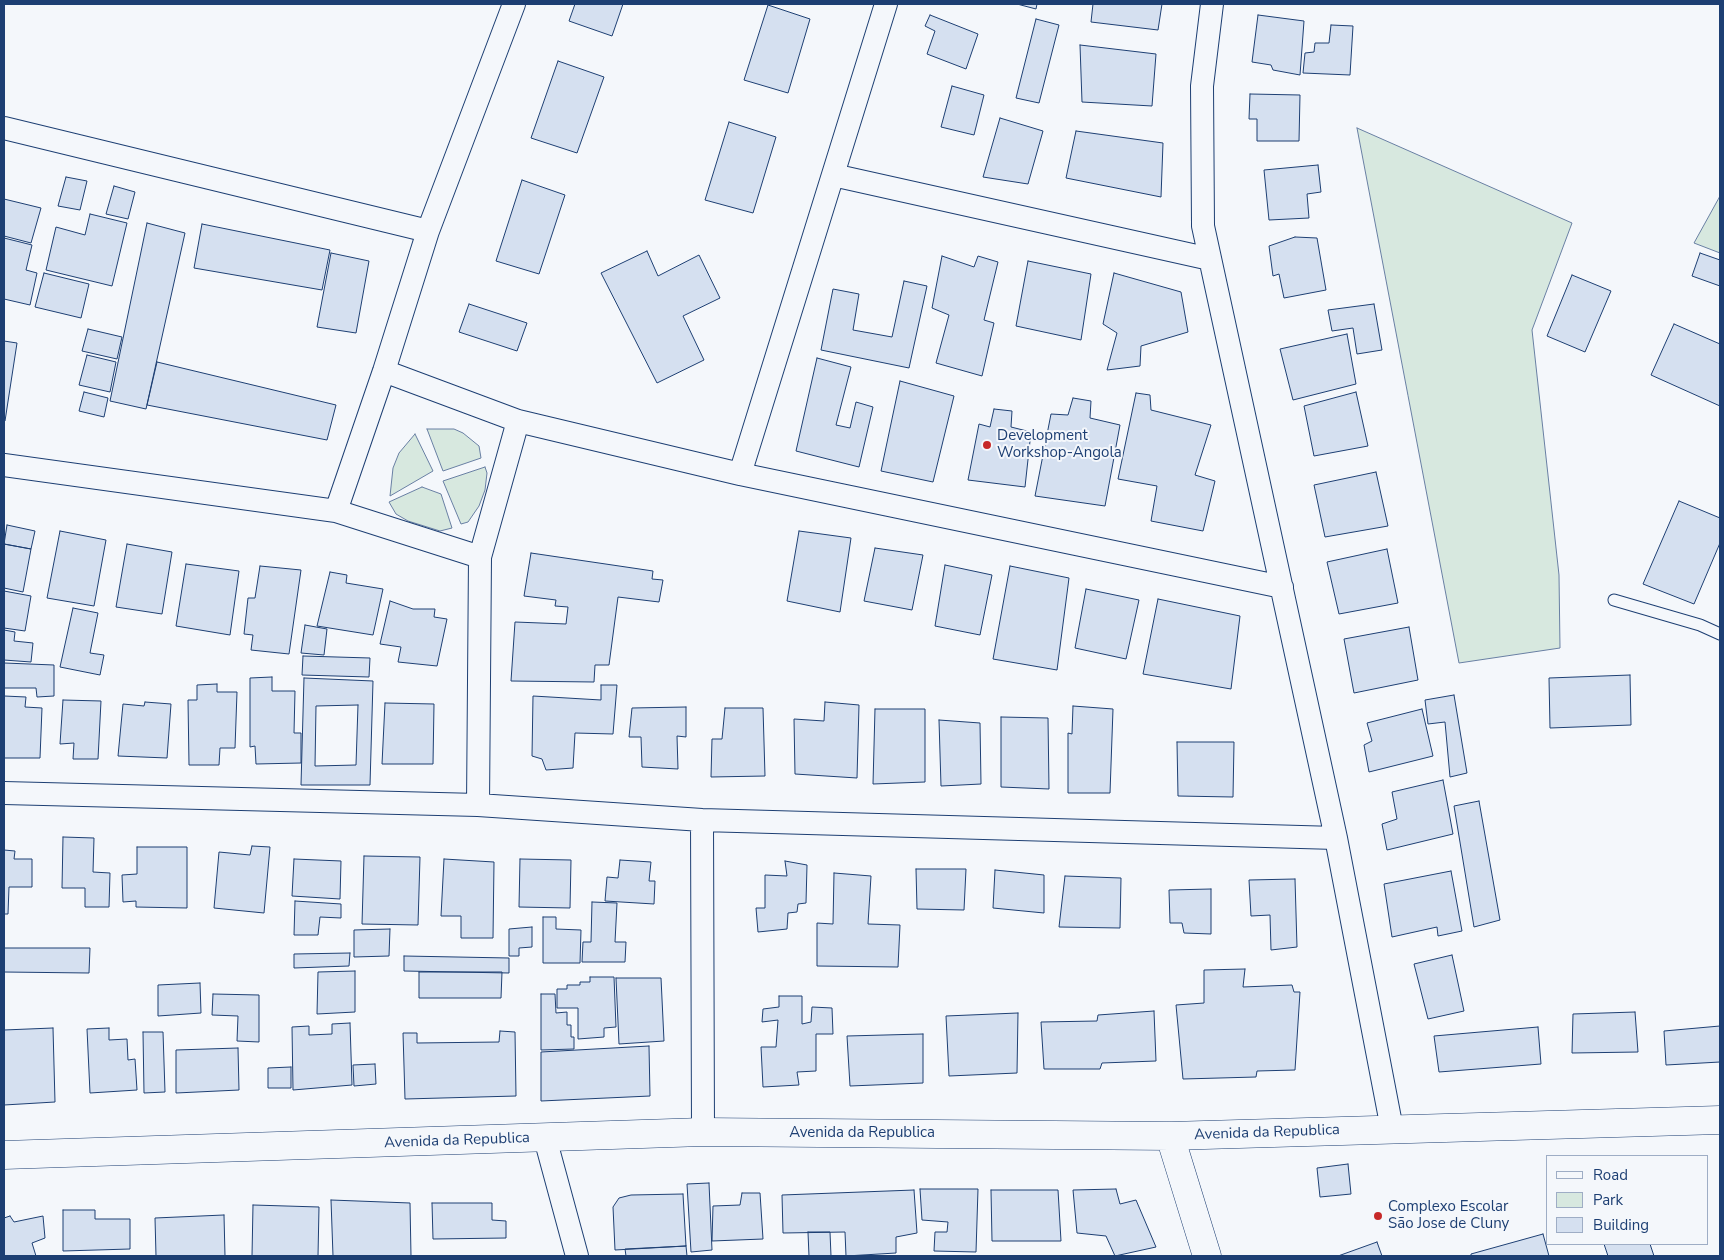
<!DOCTYPE html>
<html>
<head>
<meta charset="utf-8">
<style>
	body { margin:0 }
	#map { position:relative; width:1724px; height:1260px; overflow:hidden; background:#f4f7fb; font-family:"Nunito Sans",sans-serif }
	canvas { display:block }
	.frame { position:absolute; inset:0; border:5px solid #1d3f73; pointer-events:none }
	.legend { position:absolute; left:1546px; top:1155px; width:162px; height:90px; box-sizing:border-box; background:#f4f7fb; border:1px solid #9eadc5; margin:0; padding:6px 9px; list-style:none; font-size:15px; color:#1d3f73 }
	.legend li { display:flex; align-items:center; gap:10px; height:25px }
	.legend b { width:25px; border:1px solid #9eadc5 }
</style>
</head>
<body>
<div id="map">
<canvas width="1724" height="1260"></canvas>
<div class="frame"></div>
<ul class="legend">
<li><b style="height:6px;background:#f4f7fb"></b>Road</li>
<li><b style="height:14px;background:#d7e8df"></b>Park</li>
<li><b style="height:14px;background:#d5e0f0"></b>Building</li>
</ul>
</div>
<script>
const ctx = document.querySelector('canvas').getContext('2d');
ctx.lineJoin = 'round';
function fill(path, color) { ctx.fillStyle = color; ctx.fill(path, 'evenodd'); }
const poly = rows => new Path2D(rows.map(r => 'M' + r).join(''));
function trace(path, color, width, dash) { ctx.strokeStyle = color; ctx.lineWidth = width; ctx.lineCap = dash ? 'butt' : 'round'; ctx.setLineDash(dash || []); ctx.stroke(path); }
function write(font, color, halo, rows, align = 'center') {
  ctx.font = font + ' "Nunito Sans",sans-serif'; ctx.lineWidth = 4; ctx.setLineDash([]); ctx.textBaseline = 'middle'; ctx.strokeStyle = halo; ctx.fillStyle = color; for (const [text, x, y, turn = 0] of rows) {
    ctx.save(); ctx.translate(x, y); ctx.rotate((+turn || 0) * Math.PI / 180); ctx.textAlign = isNaN(turn) ? turn : align; if (halo) ctx.strokeText(text, 0, 0); ctx.fillText(text, 0, 0); ctx.restore();
  }
}
const green = poly([
	[1357,128,1572,223,1532,330,1559,575,1560,648,1459,663,1357,128],
	[1720,196,1720,253,1694,243,1720,196],
	[427,429,454,429,463,433,479,446,481,458,443,471,427,429],
	[415,434,433,471,390,496,393,468,399,453,415,434],
	[485,467,487,473,485,490,479,506,468,522,461,524,443,481,485,467],
	[422,487,441,494,452,528,440,531,408,521,396,514,389,502,422,487]
]);
fill(green, '#d7e8df');
trace(green, '#687fa3', 1);
const building = poly([
	[575,4,623,4,612,36,569,21,575,4],
	[1017,4,1037,4,1036,9,1017,4],
	[1093,4,1162,4,1158,30,1091,22,1093,4],
	[768,5,810,19,788,93,744,80,768,5],
	[930,15,978,34,966,69,927,54,935,31,925,26,930,15],
	[1258,15,1304,21,1300,75,1273,70,1271,65,1252,62,1258,15],
	[1036,19,1059,25,1039,103,1016,98,1036,19],
	[1331,25,1353,26,1350,75,1303,73,1305,53,1314,52,1315,43,1329,43,1331,25],
	[1080,45,1156,54,1152,106,1082,102,1080,45],
	[558,61,604,77,577,153,531,138,558,61],
	[952,86,984,95,974,135,941,127,952,86],
	[1250,94,1300,95,1299,141,1257,141,1257,119,1249,119,1250,94],
	[1000,118,1043,131,1028,184,983,177,1000,118],
	[729,122,776,137,753,213,705,200,729,122],
	[1076,131,1163,143,1161,197,1066,178,1076,131],
	[1318,165,1321,192,1307,194,1309,218,1269,220,1264,170,1318,165],
	[66,177,87,181,80,210,58,206,66,177],
	[522,180,565,195,539,274,496,261,522,180],
	[114,186,135,192,128,219,106,214,114,186],
	[4,199,41,208,31,243,4,236,4,199],
	[90,214,127,223,112,286,46,270,56,227,85,235,90,214],
	[147,223,185,233,146,409,110,401,147,223],
	[202,224,330,250,322,290,194,268,202,224],
	[1295,237,1317,238,1326,290,1284,298,1279,274,1273,276,1269,246,1295,237],
	[4,238,32,245,26,270,37,273,30,305,4,299,4,238],
	[647,251,658,276,699,255,720,298,683,316,704,360,657,383,601,273,647,251],
	[331,253,369,261,356,333,317,327,331,253],
	[1700,253,1720,260,1720,286,1692,276,1700,253],
	[942,256,974,267,978,256,998,262,984,320,994,323,982,376,936,363,949,315,932,308,942,256],
	[1028,261,1091,274,1081,340,1016,326,1028,261],
	[44,273,89,284,81,318,35,307,44,273],
	[1114,273,1181,292,1188,332,1141,346,1140,366,1107,370,1117,333,1103,324,1114,273],
	[1572,275,1611,291,1585,352,1547,336,1572,275],
	[904,281,927,286,909,368,821,350,833,289,859,294,853,330,892,337,904,281],
	[469,304,527,323,517,351,459,332,469,304],
	[1374,304,1382,350,1357,354,1353,328,1332,331,1328,310,1374,304],
	[1674,324,1720,344,1720,406,1651,375,1674,324],
	[88,329,122,337,117,359,82,351,88,329],
	[1347,334,1356,384,1293,400,1280,349,1347,334],
	[4,341,17,343,5,421,4,421,4,341],
	[87,355,116,362,110,392,79,385,87,355],
	[817,358,851,367,836,425,850,428,856,402,873,407,859,467,796,451,817,358],
	[157,362,336,405,327,440,147,405,157,362],
	[900,381,954,396,933,482,881,471,900,381],
	[84,392,108,398,104,417,79,411,84,392],
	[1356,392,1368,446,1314,456,1304,406,1356,392],
	[1136,393,1150,395,1151,410,1211,425,1195,475,1215,481,1203,531,1151,521,1157,486,1118,479,1136,393],
	[1073,398,1091,401,1090,418,1120,425,1105,506,1035,496,1051,414,1068,415,1073,398],
	[994,409,1012,411,1011,427,1031,432,1025,487,968,480,979,424,990,427,994,409],
	[1376,472,1388,526,1325,537,1314,485,1376,472],
	[1679,501,1720,518,1720,543,1694,604,1643,584,1679,501],
	[7,525,35,531,31,549,4,544,7,525],
	[60,531,106,540,94,606,47,598,60,531],
	[799,531,851,538,840,612,787,601,799,531],
	[4,544,31,549,23,592,4,588,4,544],
	[127,544,172,552,162,614,116,607,127,544],
	[875,548,923,555,912,610,864,601,875,548],
	[1387,549,1398,603,1339,614,1327,562,1387,549],
	[531,553,653,571,652,579,663,580,659,602,618,597,609,665,595,665,594,682,511,681,515,622,566,624,568,607,555,606,556,600,524,596,531,553],
	[186,564,239,571,230,635,176,626,186,564],
	[945,565,992,575,980,635,935,626,945,565],
	[260,566,301,570,289,654,251,650,253,635,244,634,248,598,255,598,260,566],
	[1010,566,1069,578,1057,670,993,659,1010,566],
	[330,572,347,575,346,583,383,589,373,635,317,626,330,572],
	[1086,589,1139,600,1126,659,1075,648,1086,589],
	[4,591,31,596,25,631,4,628,4,591],
	[1158,599,1240,616,1231,689,1143,674,1158,599],
	[390,601,413,609,435,609,434,617,447,619,437,666,398,662,401,647,380,644,390,601],
	[73,608,98,613,90,653,104,655,100,675,60,667,73,608],
	[305,625,327,629,324,655,301,653,305,625],
	[1409,627,1418,680,1354,693,1344,639,1409,627],
	[4,630,15,632,14,641,33,643,31,662,4,660,4,630],
	[303,656,370,658,369,677,302,675,303,656],
	[4,663,54,665,54,696,37,697,36,688,4,688,4,663],
	[1630,675,1631,725,1550,728,1549,678,1630,675],
	[272,677,272,691,295,691,294,733,301,733,301,763,256,764,255,746,250,747,250,678,272,677],
	[304,678,373,681,370,785,301,785,304,678],
	[217,684,217,692,237,692,235,748,220,748,219,765,189,765,188,700,197,700,197,685,217,684],
	[601,685,617,685,613,734,575,733,573,768,546,770,542,759,532,756,533,696,601,700,601,685],
	[1454,695,1467,773,1450,777,1445,722,1428,724,1425,700,1454,695],
	[4,696,26,697,25,707,42,708,40,758,4,758,4,696],
	[63,700,101,701,98,759,73,759,74,743,60,744,63,700],
	[145,702,171,704,167,758,118,756,123,704,144,706,145,702],
	[825,702,859,705,857,778,795,774,794,719,824,721,825,702],
	[385,703,434,704,433,764,382,764,385,703],
	[358,705,356,765,315,766,316,706,358,705],
	[1073,706,1113,709,1110,793,1068,793,1068,733,1072,734,1073,706],
	[686,707,686,737,677,736,678,769,642,767,641,737,629,737,632,708,686,707],
	[725,708,763,708,765,776,711,777,712,739,722,739,725,708],
	[875,709,925,709,925,782,873,784,875,709],
	[1422,709,1433,756,1369,772,1364,745,1372,741,1367,723,1422,709],
	[1001,717,1048,718,1049,789,1001,787,1001,717],
	[939,720,980,723,981,784,941,786,939,720],
	[1177,742,1234,742,1233,797,1178,796,1177,742],
	[1443,780,1453,834,1387,850,1382,824,1397,819,1392,792,1443,780],
	[1479,801,1500,920,1474,927,1454,806,1479,801],
	[63,837,94,838,93,872,110,873,109,907,85,907,85,888,62,888,63,837],
	[252,846,270,847,264,913,214,908,219,852,250,855,252,846],
	[137,847,187,847,187,908,136,907,136,901,123,902,122,875,137,874,137,847],
	[4,850,15,851,14,859,32,859,32,887,9,887,8,914,4,914,4,850],
	[364,856,420,857,418,925,362,924,364,856],
	[294,859,341,861,340,899,292,896,294,859],
	[444,859,494,862,493,938,461,938,461,916,441,916,444,859],
	[520,859,571,860,570,908,519,907,520,859],
	[620,860,651,862,649,881,655,881,654,904,605,901,607,877,618,878,620,860],
	[785,861,807,865,806,903,798,904,797,912,788,913,787,929,758,932,756,908,765,908,765,875,787,876,785,861],
	[916,869,966,869,964,910,917,909,916,869],
	[995,870,1044,875,1044,913,993,908,995,870],
	[1451,871,1462,931,1438,936,1437,927,1392,937,1384,884,1451,871],
	[834,873,871,876,868,924,900,925,898,967,817,966,817,923,833,924,834,873],
	[1065,876,1121,878,1120,928,1059,927,1065,876],
	[1295,879,1297,947,1271,950,1270,915,1251,916,1249,880,1295,879],
	[1211,889,1211,934,1184,933,1182,923,1170,923,1169,890,1211,889],
	[295,901,341,904,341,918,320,917,318,935,294,935,295,901],
	[592,902,617,903,615,942,626,942,625,962,582,962,583,942,591,942,592,902],
	[543,917,556,917,556,929,581,930,580,963,543,963,543,917],
	[532,927,532,947,519,948,519,956,509,956,509,929,532,927],
	[390,929,389,956,354,957,354,930,390,929],
	[4,948,90,948,89,973,4,972,4,948],
	[350,953,349,966,294,968,294,954,350,953],
	[1452,955,1464,1011,1428,1019,1414,964,1452,955],
	[404,956,509,958,509,973,404,971,404,956],
	[1245,969,1243,987,1292,985,1294,992,1300,992,1295,1070,1257,1071,1256,1077,1183,1079,1176,1005,1204,1003,1204,970,1245,969],
	[355,971,355,1012,317,1014,318,972,355,971],
	[419,972,502,972,501,998,419,998,419,972],
	[590,977,614,977,616,1027,604,1028,604,1037,578,1039,578,1008,557,1008,557,989,567,989,567,985,580,985,580,982,590,982,590,977],
	[616,978,661,978,664,1041,619,1044,616,978],
	[200,983,201,1013,158,1016,158,985,200,983],
	[213,994,259,995,259,1042,237,1041,238,1016,212,1015,213,994],
	[541,994,555,994,556,1013,567,1012,567,1025,571,1025,571,1037,574,1037,574,1049,541,1050,541,994],
	[779,996,802,996,802,1024,811,1022,812,1007,832,1008,833,1034,816,1034,816,1071,797,1072,799,1085,763,1087,761,1047,776,1047,778,1020,762,1022,763,1009,779,1007,779,996],
	[1154,1011,1156,1061,1102,1063,1100,1069,1044,1069,1041,1022,1097,1021,1098,1015,1154,1011],
	[1635,1012,1638,1052,1572,1053,1573,1014,1635,1012],
	[1018,1013,1017,1073,949,1076,946,1016,1018,1013],
	[350,1023,352,1085,293,1090,292,1027,309,1026,309,1035,332,1034,332,1024,350,1023],
	[1720,1026,1720,1062,1666,1065,1664,1031,1720,1026],
	[1538,1027,1541,1064,1439,1072,1434,1036,1538,1027],
	[53,1028,55,1102,4,1105,4,1030,53,1028],
	[109,1028,109,1040,127,1039,128,1060,135,1059,137,1090,90,1093,87,1029,109,1028],
	[500,1031,515,1032,516,1096,405,1099,403,1033,417,1033,417,1043,499,1042,500,1031],
	[143,1032,163,1032,165,1092,144,1093,143,1032],
	[923,1034,923,1083,850,1086,847,1036,923,1034],
	[649,1046,650,1096,541,1101,541,1052,649,1046],
	[238,1048,239,1090,176,1093,176,1050,238,1048],
	[375,1064,376,1084,354,1086,353,1065,375,1064],
	[291,1067,291,1088,268,1088,268,1068,291,1067],
	[1348,1164,1351,1194,1320,1197,1317,1168,1348,1164],
	[709,1183,712,1250,691,1252,687,1184,709,1183],
	[920,1189,978,1189,976,1252,934,1251,935,1232,947,1232,948,1222,922,1220,920,1189],
	[1116,1189,1120,1204,1136,1200,1156,1247,1115,1256,1106,1236,1077,1233,1073,1190,1116,1189],
	[914,1190,917,1233,896,1237,896,1253,846,1256,845,1232,783,1233,782,1195,914,1190],
	[991,1190,1058,1190,1061,1241,992,1241,991,1190],
	[742,1193,760,1193,763,1239,712,1241,713,1206,740,1205,742,1193],
	[683,1194,686,1246,615,1250,613,1207,619,1198,631,1195,683,1194],
	[331,1200,410,1203,411,1256,333,1256,331,1200],
	[432,1203,492,1203,492,1220,506,1221,506,1238,433,1239,432,1203],
	[253,1205,319,1207,318,1256,252,1256,253,1205],
	[63,1210,95,1210,95,1219,130,1219,130,1249,63,1251,63,1210],
	[224,1215,225,1256,156,1256,155,1218,224,1215],
	[10,1216,14,1222,43,1216,45,1238,32,1243,36,1256,4,1256,4,1218,10,1216],
	[808,1232,830,1232,831,1256,809,1256,808,1232],
	[1543,1234,1549,1256,1471,1256,1471,1254,1543,1234],
	[1377,1242,1382,1256,1338,1256,1377,1242],
	[1604,1244,1650,1244,1654,1256,1608,1256,1604,1244],
	[686,1246,687,1256,626,1256,625,1249,686,1246]
]);
fill(building, '#d5e0f0');
trace(building, '#1d3f73', 1);
const lane = poly([
	[1614,600,1700,625,1720,634]
]);
const street = poly([
	[1212,4,1202,86,1203,226,1336,838,1392,1129],
	[4,128,428,231],
	[833,175,1210,259],
	[384,371,518,421,740,474,1282,587],
	[4,465,336,511,480,557],
	[740,474,886,4],
	[336,511,384,371,428,231,514,4],
	[4,793,478,805,702,820,1336,838],
	[478,805,480,557,518,421],
	[702,820,703,1132],
	[545,1138,577,1256]
]);
const secondary = poly([
	[1170,1136,1207,1256],
	[4,1155,703,1132,1170,1136,1720,1120]
]);
trace(lane, '#1d3f73', 13);
trace(street, '#1d3f73', 24);
trace(secondary, '#1d3f73', 29);
trace(lane, '#f4f7fb', 11);
trace(street, '#f4f7fb', 22);
trace(secondary, '#f4f7fb', 28);
for (const [x, y, r, color] of [
	[987,445,5,"#c62828"],
	[1378,1216,5,"#c62828"]
]) { const dot = new Path2D(); dot.arc(x, y, r, 0, 2 * Math.PI); ctx.fillStyle = color; ctx.fill(dot); trace(dot, '#f4f7fb', 2); }
write('15px', '#1d3f73', '#f4f7fb', [
	["Development",997,436],
	["Workshop-Angola",997,453],
	["Complexo Escolar",1388,1207],
	["São Jose de Cluny",1388,1224]
], 'left');
write('15px', '#1d3f73', '#f4f7fb', [
	["Avenida da Republica",862,1133],
	["Avenida da Republica",1267,1133,-2],
	["Avenida da Republica",457,1141,-2]
]);
</script>
</body>
</html>
